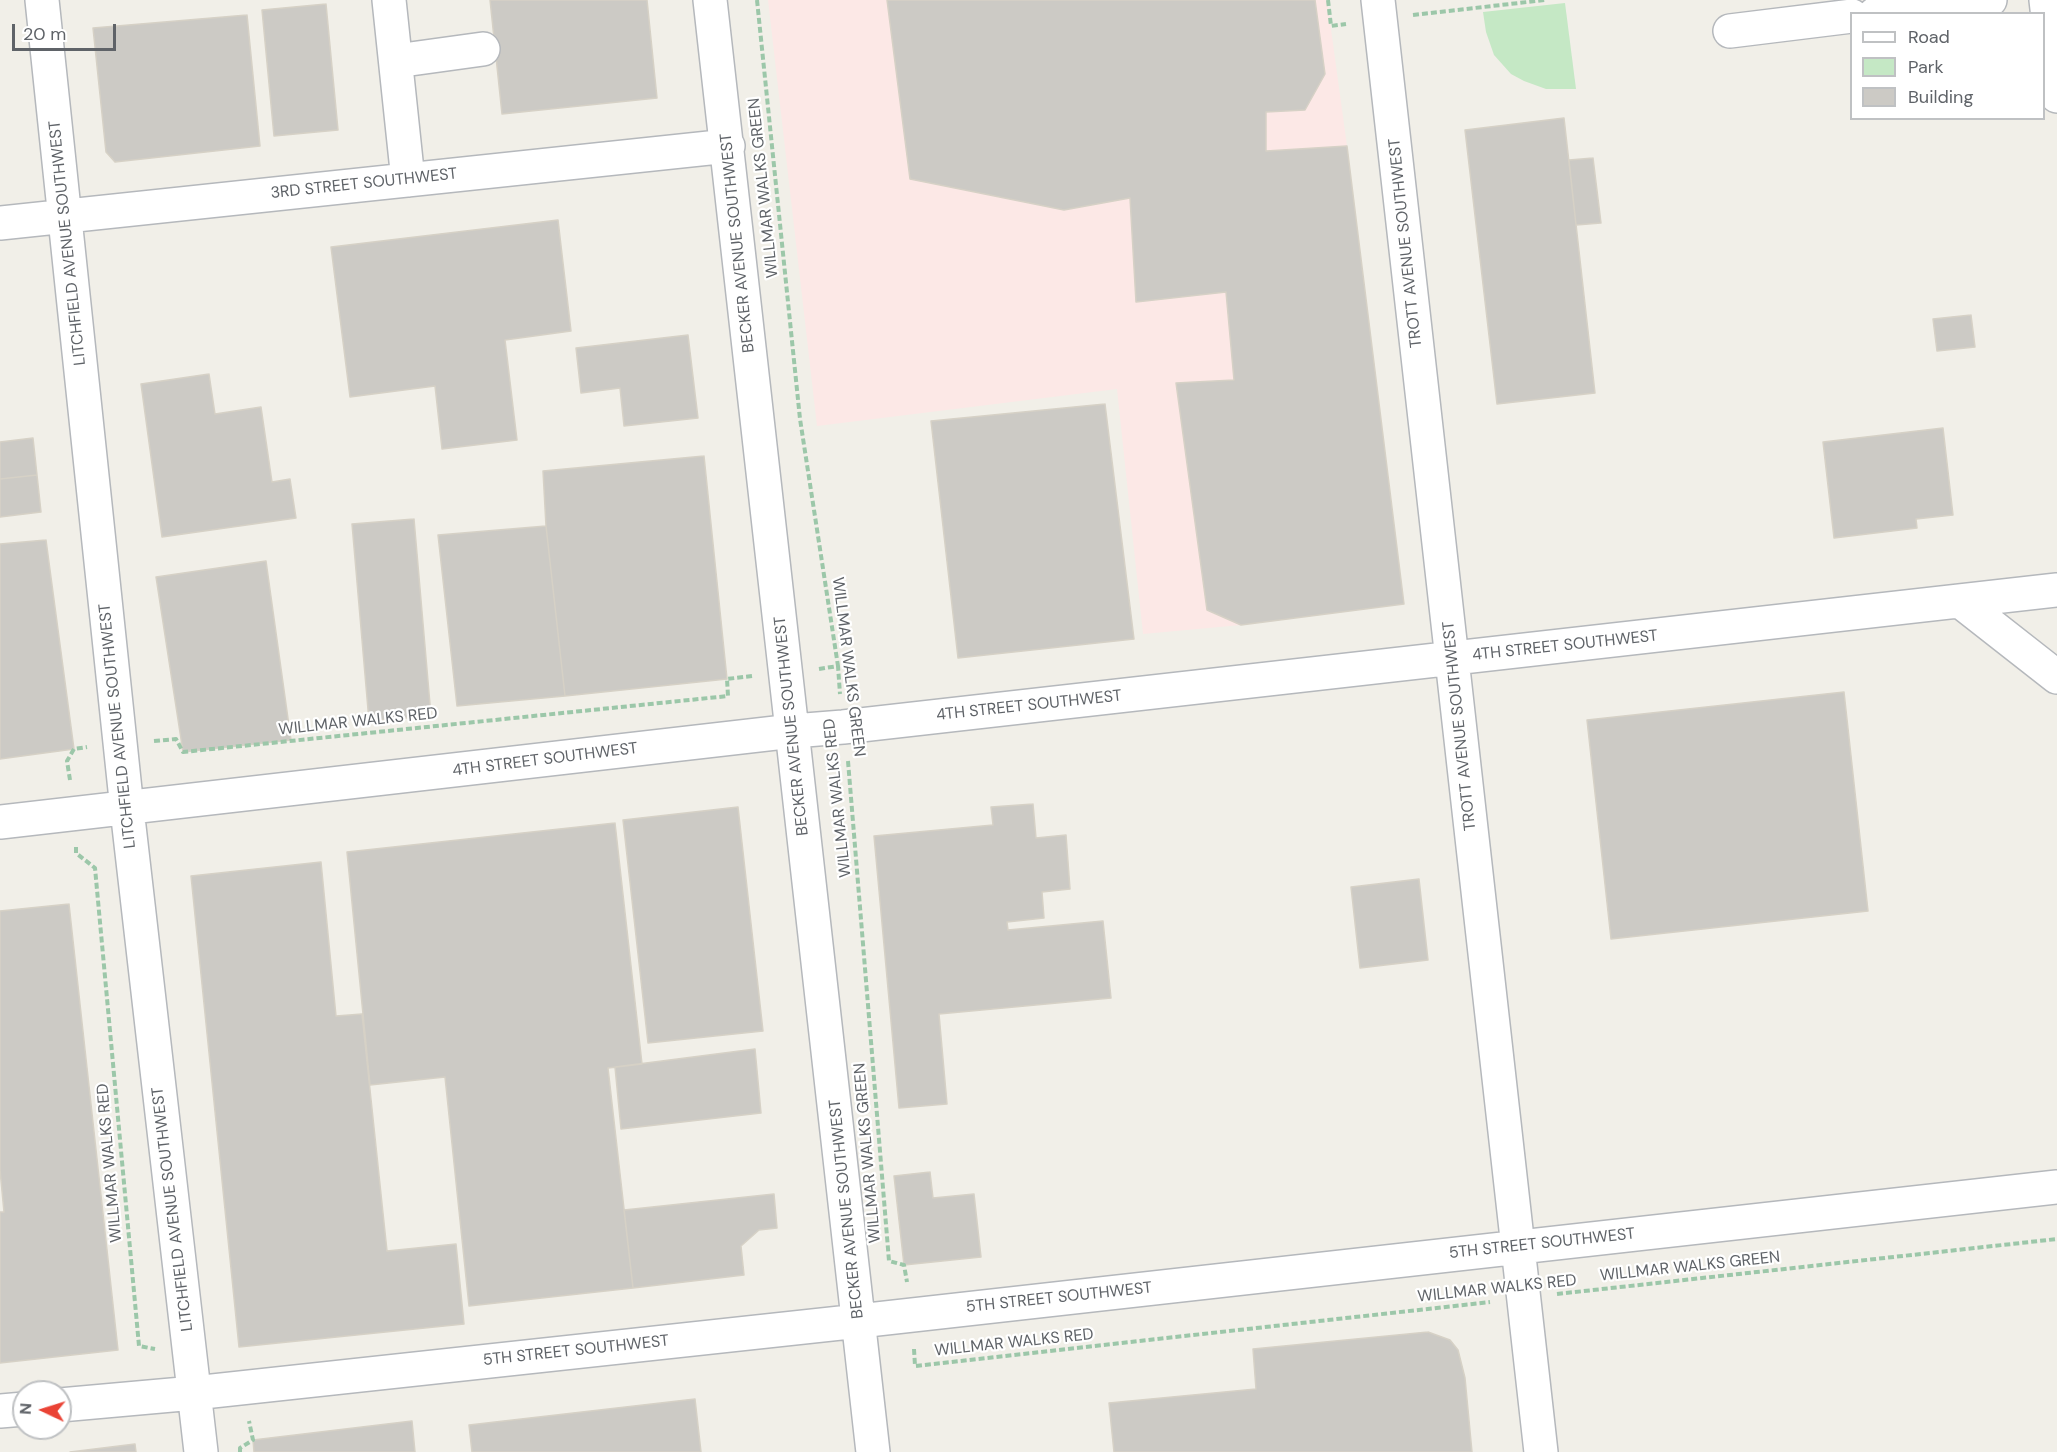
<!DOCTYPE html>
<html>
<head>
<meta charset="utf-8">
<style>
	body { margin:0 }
	#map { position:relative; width:2057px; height:1452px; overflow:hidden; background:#f1efe8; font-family:"DM Sans",sans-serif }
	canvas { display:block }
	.legend { position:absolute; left:1850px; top:12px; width:195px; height:108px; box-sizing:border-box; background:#fff; border:2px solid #bfc1c3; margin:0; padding:8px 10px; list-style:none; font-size:18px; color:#5f6368 }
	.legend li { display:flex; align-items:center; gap:12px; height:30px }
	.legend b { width:30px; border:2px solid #bfc1c3 }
	.north { position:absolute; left:12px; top:1380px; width:60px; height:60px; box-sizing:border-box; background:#fff; border:2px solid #bfc1c3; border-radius:50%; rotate:274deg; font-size:16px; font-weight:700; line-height:24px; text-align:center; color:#5f6368 }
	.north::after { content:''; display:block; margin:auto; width:21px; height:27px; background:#ea4335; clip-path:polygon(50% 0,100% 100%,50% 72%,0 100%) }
	.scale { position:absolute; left:12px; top:24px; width:104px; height:27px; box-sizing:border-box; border:3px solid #5f6368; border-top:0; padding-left:8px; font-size:18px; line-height:21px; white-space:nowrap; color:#5f6368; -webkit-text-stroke:4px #fff; paint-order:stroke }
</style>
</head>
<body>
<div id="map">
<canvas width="2057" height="1452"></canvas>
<ul class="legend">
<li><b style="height:8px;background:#fff"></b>Road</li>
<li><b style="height:16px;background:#c5e8c5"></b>Park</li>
<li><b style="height:16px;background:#cccac5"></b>Building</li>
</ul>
<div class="north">N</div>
<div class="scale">20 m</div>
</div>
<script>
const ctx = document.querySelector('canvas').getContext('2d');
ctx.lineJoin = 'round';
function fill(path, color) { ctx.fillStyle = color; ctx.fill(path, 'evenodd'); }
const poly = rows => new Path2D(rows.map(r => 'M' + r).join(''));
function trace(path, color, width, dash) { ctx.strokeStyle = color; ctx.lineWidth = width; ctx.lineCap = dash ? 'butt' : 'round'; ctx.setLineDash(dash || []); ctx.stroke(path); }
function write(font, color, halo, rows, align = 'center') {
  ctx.font = font + ' "DM Sans",sans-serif'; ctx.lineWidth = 4.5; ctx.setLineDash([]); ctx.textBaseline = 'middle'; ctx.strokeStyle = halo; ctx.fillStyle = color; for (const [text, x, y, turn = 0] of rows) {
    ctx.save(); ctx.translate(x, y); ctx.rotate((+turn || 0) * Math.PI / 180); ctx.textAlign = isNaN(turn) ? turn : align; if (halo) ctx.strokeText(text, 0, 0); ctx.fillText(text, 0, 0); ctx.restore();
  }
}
fill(poly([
	[768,0,1327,0,1347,146,1404,604,1241,625,1143,634,1117,389,817,426]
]), '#fce8e6');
fill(poly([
	[1565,3,1576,89,1546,89,1524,81,1511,74,1494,55,1486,32,1483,12]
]), '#c5e8c5');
const building = poly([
	[490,0,647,0,657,98,502,114,490,0],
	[887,0,1315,0,1325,74,1305,110,1266,112,1266,151,1347,146,1404,604,1241,625,1207,610,1176,383,1234,380,1226,292,1136,302,1130,198,1064,210,910,179,887,0],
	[326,4,338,130,274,136,262,10,326,4],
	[247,15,260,146,115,162,106,152,93,28,247,15],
	[1564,118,1595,393,1497,404,1465,130,1564,118],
	[1593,158,1601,223,1576,225,1569,160,1593,158],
	[558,220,571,331,505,340,517,440,442,449,435,386,350,397,331,247,558,220],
	[1971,315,1975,347,1937,351,1933,319,1971,315],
	[688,335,698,418,624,426,620,388,581,393,576,348,688,335],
	[209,374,215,414,261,407,272,482,290,479,296,518,162,537,141,384,209,374],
	[1105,404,1134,639,958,658,931,421,1105,404],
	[1943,428,1953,515,1916,519,1917,528,1834,538,1823,442,1943,428],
	[33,438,37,475,0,479,0,442,33,438],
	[704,456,727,679,565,696,546,526,543,471,704,456],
	[37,475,41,512,0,517,0,479,37,475],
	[414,519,431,716,369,721,352,524,414,519],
	[546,526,565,696,457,706,438,535,546,526],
	[46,540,74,749,0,759,0,544,46,540],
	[266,561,291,740,183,752,156,577,266,561],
	[1844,692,1868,911,1611,939,1587,720,1844,692],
	[1033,804,1036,838,1066,835,1070,889,1042,892,1044,918,1007,922,1008,930,1103,921,1111,998,939,1014,947,1104,899,1108,874,836,993,825,991,807,1033,804],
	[738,807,763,1031,648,1043,623,820,738,807],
	[615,823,642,1064,608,1068,633,1288,469,1306,445,1077,370,1085,347,852,615,823],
	[321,862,336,1016,362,1014,387,1251,456,1244,464,1324,239,1347,191,876,321,862],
	[1419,879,1428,960,1360,968,1351,887,1419,879],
	[69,904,118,1350,0,1363,0,1212,4,1212,0,1170,0,911,69,904],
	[755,1049,761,1113,621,1129,615,1067,755,1049],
	[930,1172,933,1198,974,1194,981,1257,904,1265,894,1176,930,1172],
	[774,1194,777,1228,759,1230,741,1246,744,1275,633,1288,624,1210,774,1194],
	[1428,1332,1450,1340,1458,1350,1465,1378,1472,1452,1114,1452,1109,1403,1256,1389,1253,1349,1428,1332],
	[695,1399,701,1452,472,1452,469,1425,695,1399],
	[412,1421,415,1452,254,1452,253,1440,412,1421],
	[135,1444,136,1452,70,1452,135,1444]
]);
fill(building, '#cccac5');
trace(building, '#d6d1c6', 1.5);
const minor = poly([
	[42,0,127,809,201,1452],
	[389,0,408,180],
	[710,0,873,1452],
	[1378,0,1541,1452],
	[2046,0,2057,96],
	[1875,14,1990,0],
	[1730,31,1852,16],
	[396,61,483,49],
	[0,223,728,146],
	[1960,601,2057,677],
	[0,822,793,731,843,727,2057,590],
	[60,1405,194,1393,859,1321,2057,1187],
	[0,1411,24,1409]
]);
trace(minor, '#b5b8bc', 36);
trace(poly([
	[757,0,800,419,838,666],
	[1328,0,1331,26,1346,24],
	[1413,15,1545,0],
	[819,669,838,666,840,694],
	[154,741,176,739,183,752,728,696,727,679,752,676],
	[848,761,889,1261,904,1265,907,1282],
	[70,780,67,761,74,749,87,747],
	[76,847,76,853,95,868,139,1346,155,1349],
	[1557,1294,2057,1239],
	[914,1349,915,1366,1490,1302],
	[240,1452,240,1448,253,1440,249,1421]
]), '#9cc7a9', 4, [6, 3]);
trace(minor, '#fff', 33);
write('16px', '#5f6368', '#fff', [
	["3RD STREET SOUTHWEST",364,184,-6],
	["WILLMAR WALKS GREEN",764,188,-96],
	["LITCHFIELD AVENUE SOUTHWEST",68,243,-96],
	["BECKER AVENUE SOUTHWEST",738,243,-96],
	["TROTT AVENUE SOUTHWEST",1406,243,-96],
	["4TH STREET SOUTHWEST",1565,646,-6],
	["WILLMAR WALKS GREEN",848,667,83],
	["4TH STREET SOUTHWEST",1029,706,-6],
	["WILLMAR WALKS RED",358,722,-6],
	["LITCHFIELD AVENUE SOUTHWEST",118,726,-96],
	["BECKER AVENUE SOUTHWEST",792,726,-96],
	["TROTT AVENUE SOUTHWEST",1460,726,-96],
	["4TH STREET SOUTHWEST",545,760,-7],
	["WILLMAR WALKS RED",838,798,-96],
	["WILLMAR WALKS GREEN",868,1153,-95],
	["WILLMAR WALKS RED",110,1163,-95],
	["LITCHFIELD AVENUE SOUTHWEST",173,1209,-97],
	["BECKER AVENUE SOUTHWEST",847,1209,-96],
	["5TH STREET SOUTHWEST",1542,1244,-6],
	["WILLMAR WALKS GREEN",1690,1267,-6],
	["WILLMAR WALKS RED",1497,1289,-6],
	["5TH STREET SOUTHWEST",1059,1298,-6],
	["WILLMAR WALKS RED",1014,1343,-6],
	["5TH STREET SOUTHWEST",576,1351,-6]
]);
</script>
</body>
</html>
